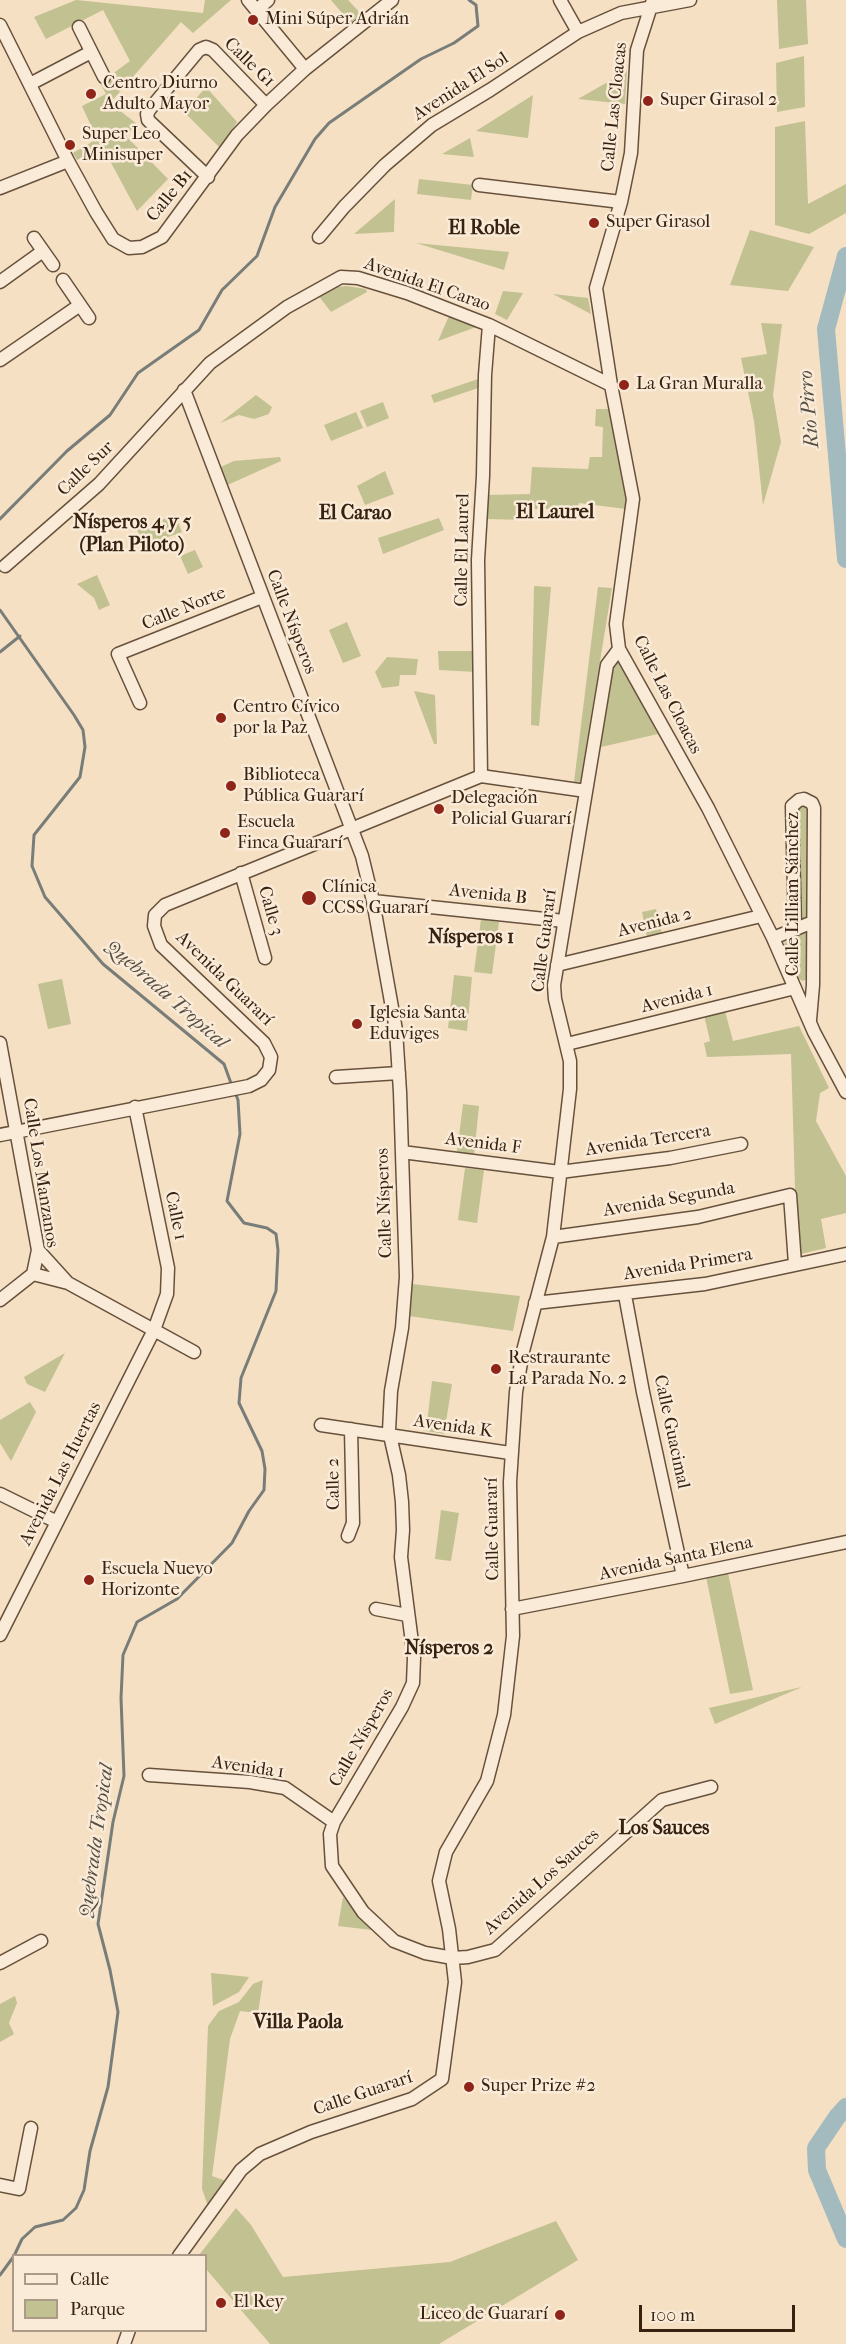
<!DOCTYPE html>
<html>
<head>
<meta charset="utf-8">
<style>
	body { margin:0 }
	#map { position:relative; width:846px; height:2344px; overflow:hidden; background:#f6e0c3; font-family:"IM FELL French Canon",serif }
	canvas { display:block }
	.legend { position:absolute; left:12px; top:2254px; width:195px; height:78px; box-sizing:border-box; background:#f9ebd8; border:2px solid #ab9a88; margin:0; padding:8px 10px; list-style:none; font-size:18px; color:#37210f }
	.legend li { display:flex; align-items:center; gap:12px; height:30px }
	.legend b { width:30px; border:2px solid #ab9a88 }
	.scale { position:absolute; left:639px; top:2305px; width:156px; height:27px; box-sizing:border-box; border:3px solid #37210f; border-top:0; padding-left:8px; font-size:18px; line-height:21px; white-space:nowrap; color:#37210f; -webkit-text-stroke:4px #f9ebd8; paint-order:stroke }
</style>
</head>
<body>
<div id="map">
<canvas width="846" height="2344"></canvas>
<ul class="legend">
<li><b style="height:8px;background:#f9ebd8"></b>Calle</li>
<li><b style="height:16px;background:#c1c191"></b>Parque</li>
</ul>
<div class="scale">100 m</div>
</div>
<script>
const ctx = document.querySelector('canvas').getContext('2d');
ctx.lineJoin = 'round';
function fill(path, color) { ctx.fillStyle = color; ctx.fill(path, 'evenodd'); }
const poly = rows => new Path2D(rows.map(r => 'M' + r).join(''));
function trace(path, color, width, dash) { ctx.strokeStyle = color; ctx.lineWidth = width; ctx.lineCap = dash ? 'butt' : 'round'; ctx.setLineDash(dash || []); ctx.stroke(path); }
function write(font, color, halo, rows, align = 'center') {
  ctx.font = font + ' "IM FELL French Canon",serif'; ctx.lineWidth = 5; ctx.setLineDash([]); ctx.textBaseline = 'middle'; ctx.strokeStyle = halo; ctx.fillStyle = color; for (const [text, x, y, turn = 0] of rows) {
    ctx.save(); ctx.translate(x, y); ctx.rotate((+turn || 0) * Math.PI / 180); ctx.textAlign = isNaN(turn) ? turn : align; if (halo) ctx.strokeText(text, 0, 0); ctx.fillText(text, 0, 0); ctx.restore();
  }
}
fill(poly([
	[76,0,203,13,205,0,231,0,193,33,181,22,110,103,137,124,126,136,168,179,137,211,102,146,77,160,73,153,97,139,82,106,106,94,100,83,130,61,103,10,46,39,34,17],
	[331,0,348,0,364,17,353,26],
	[777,0,806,0,808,44,779,49],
	[804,56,805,107,777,112,776,63],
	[627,71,625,104,578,99],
	[206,87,237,122,220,148,184,112],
	[533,95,528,138,476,131],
	[805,121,808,204,846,184,846,213,809,234,775,225,775,127],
	[470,138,474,157,442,154],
	[419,179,473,185,471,200,417,194],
	[395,199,394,232,354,234],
	[750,230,814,247,788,291,730,285],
	[416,243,509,252,504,270],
	[347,286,366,289,367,292,331,312,318,295,337,287],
	[503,291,523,293,507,320,495,314],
	[553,294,588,298,591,314],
	[449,316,479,326,438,341],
	[761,323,782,324,773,395,781,442,763,505,754,421,741,358,767,354],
	[481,378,481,387,434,403,431,395],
	[256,395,272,407,269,414,254,419,239,415,220,423],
	[383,402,389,418,367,427,360,411],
	[596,409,611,409,626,493,626,509,579,503,578,509,531,509,530,520,484,519,486,495,530,494,532,467,588,469,590,457,602,457,603,427,595,426],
	[356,412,363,428,331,441,324,425],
	[280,457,281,461,223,487,216,469,234,461],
	[385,471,394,494,365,505,357,486],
	[175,515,182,532,143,546,137,529],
	[439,518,444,530,383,554,378,538],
	[195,550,203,567,188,574,180,556],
	[97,575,110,605,99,610,94,598,77,584],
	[534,586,551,587,539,726,531,725],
	[598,587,612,588,580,783,574,782],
	[347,622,361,656,343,663,329,630],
	[438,651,476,651,475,672,439,670],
	[387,657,418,659,416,675,400,675,399,686,382,688,375,672],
	[619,661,658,734,601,747,612,667],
	[414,691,435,695,437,744,434,744],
	[801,802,809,809,809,921,797,922,797,804],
	[656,909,662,934,647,937,642,912],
	[481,919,499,922,492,974,474,972],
	[808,931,807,979,803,981,797,978,783,946,786,941,794,935],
	[454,975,472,977,467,1031,448,1028],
	[62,979,71,1024,48,1029,38,984],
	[725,1011,733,1041,799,1026,829,1088,820,1093,816,1121,846,1176,846,1213,821,1219,826,1248,797,1255,791,1054,707,1057,704,1043,710,1041,704,1015],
	[463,1104,479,1106,474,1155,457,1152],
	[465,1168,484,1170,477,1223,458,1220],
	[412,1284,520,1296,513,1331,409,1316],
	[65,1353,45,1392,27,1384,24,1377],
	[432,1381,452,1384,444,1434,426,1431],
	[30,1402,36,1412,11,1461,0,1443,0,1420],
	[441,1510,459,1513,451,1561,435,1559],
	[728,1573,753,1690,730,1694,706,1577],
	[802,1687,715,1724,709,1708],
	[343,1897,372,1930,338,1926],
	[211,1973,249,1977,239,1992,213,2006],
	[263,1980,258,2013,240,2011,230,2039,212,2176,226,2181,208,2206,202,2189,208,2026,219,2011,239,2002,253,1984],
	[15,1996,17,2003,9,2023,14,2034,0,2042,0,2004],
	[236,2208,251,2225,283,2277,450,2262,556,2221,578,2260,439,2344,270,2344,206,2269,206,2256,199,2255]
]), '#c1c191');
trace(poly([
	[0,519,67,451,110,415,138,373,199,330,222,290,257,256,275,207,315,139,329,123,421,59,454,43,478,26,476,5,469,0],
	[0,610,74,715,83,730,85,747,80,777,34,835,32,866,45,897,103,964,224,1064,232,1086],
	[0,652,20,636],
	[14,2256,22,2239,35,2227,63,2220,76,2208,84,2190,90,2151,108,2087,118,2012,110,1970,98,1924,113,1822,124,1776,121,1698,123,1655,137,1622,177,1599,232,1543,249,1511,264,1490,265,1469,262,1451,239,1403,241,1378,276,1291,278,1250,276,1234,267,1228,244,1223,227,1201,240,1134,238,1100,235,1092],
	[0,2275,14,2256]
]), '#787d79', 3);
trace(poly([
	[846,256,826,329,846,559],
	[846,2107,837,2117,816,2148,817,2170,846,2239]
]), '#a3babf', 18);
const minor = poly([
	[248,0,305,69],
	[560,0,578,32],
	[653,0,637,50,631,153,621,202,596,288,611,385,633,499,616,624,619,649,708,808,773,938,814,1032,846,1092],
	[258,9,268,0],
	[0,25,68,161,96,212,113,239,129,248,142,247,162,237,237,135,266,105,305,69,392,0],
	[79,27,104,77],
	[30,84,91,52],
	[208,177,148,120,147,114,150,109,199,50,206,47,213,50,266,105],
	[479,185,621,202],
	[0,188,68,161],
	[319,237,344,207,385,165,432,125,490,90,578,32,621,13,690,0],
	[34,238,53,265],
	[63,280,89,318],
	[0,282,43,251],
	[0,360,80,305],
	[184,390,362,856,373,901,396,1030,400,1092,406,1277,402,1328,391,1391,389,1431,399,1475,402,1502,403,1530,401,1557,414,1658,413,1683,402,1707,334,1822,330,1834,332,1866,363,1912,394,1941,425,1953,453,1958,468,1957,495,1950,662,1800,711,1787],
	[5,566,99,484,210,363,287,307,341,277,358,278,407,293,489,325,611,385],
	[140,703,118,654,262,597],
	[481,776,478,560,483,476,485,375,489,325],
	[241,873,265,958],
	[373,901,564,921],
	[795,929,792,806,799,800,804,799,812,803,814,808,813,985,810,1020],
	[773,938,813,922],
	[557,965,761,916],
	[0,1043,38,1250,33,1274],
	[567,1044,795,988],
	[336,1077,399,1073],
	[0,1135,249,1086,261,1080,269,1070,271,1057,264,1043,161,945,154,926,155,915,165,905,481,776,586,791],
	[402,1152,560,1172,670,1158,741,1144],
	[553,1237,698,1217,790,1195,795,1264],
	[38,1250,67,1282],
	[33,1274,68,1283,194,1352],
	[625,1295,643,1392,683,1576],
	[0,1300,33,1274],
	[535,1303,705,1284,846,1254],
	[321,1425,510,1453],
	[0,1494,57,1522],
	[348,1536,353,1523,351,1429],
	[376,1609,407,1615],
	[512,1609,683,1576,846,1542],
	[0,1635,154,1330,167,1294,168,1268,135,1107],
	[149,1775,250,1782,285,1788,334,1822],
	[0,1963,41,1941],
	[0,2185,19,2189,31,2128],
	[179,2256,241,2170,260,2154,311,2132,412,2099,442,2079,455,1982,449,1929,439,1881,446,1852,487,1781,504,1715,513,1636,510,1482,516,1392,523,1351,553,1237,570,1089,570,1061,555,999,554,985,607,665,619,649],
	[124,2344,129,2330]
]);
trace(minor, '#67513c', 15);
trace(minor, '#f9ebd8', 12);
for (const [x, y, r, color] of [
	[253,20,6,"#8f2418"],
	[91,94,6,"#8f2418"],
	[648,101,6,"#8f2418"],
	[70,145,6,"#8f2418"],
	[594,223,6,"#8f2418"],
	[624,385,6,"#8f2418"],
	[221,718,6,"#8f2418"],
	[231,786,6,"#8f2418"],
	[439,809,6,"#8f2418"],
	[225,833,6,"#8f2418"],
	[309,898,8,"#8f2418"],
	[357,1024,6,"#8f2418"],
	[496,1369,6,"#8f2418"],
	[89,1580,6,"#8f2418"],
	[469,2087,6,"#8f2418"],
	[221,2303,6,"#8f2418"],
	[560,2315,6,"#8f2418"]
]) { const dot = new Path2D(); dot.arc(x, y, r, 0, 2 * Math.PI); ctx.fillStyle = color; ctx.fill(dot); trace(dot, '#f9ebd8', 2); }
write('18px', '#37210f', '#f9ebd8', [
	["Mini Súper Adrián",265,20],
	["Centro Diurno",103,84],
	["Adulto Mayor",103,105],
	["Super Girasol 2",660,101],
	["Super Leo",82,135],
	["Minisuper",82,156],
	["Super Girasol",606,223],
	["La Gran Muralla",636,385],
	["Centro Cívico",233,708],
	["por la Paz",233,729],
	["Biblioteca",243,776],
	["Pública Guararí",243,797],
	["Delegación",451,799],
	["Policial Guararí",451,820],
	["Escuela",237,823],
	["Finca Guararí",237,844],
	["Clínica",322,888],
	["CCSS Guararí",322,909],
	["Iglesia Santa",369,1014],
	["Eduviges",369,1035],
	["Restraurante",508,1359],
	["La Parada No. 2",508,1380],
	["Escuela Nuevo",101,1570],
	["Horizonte",101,1591],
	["Super Prize #2",481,2087],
	["El Rey",233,2303],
	["Liceo de Guararí",548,2315,"right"]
], 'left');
write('18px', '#37210f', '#f9ebd8', [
	["Calle G1",249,63,44],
	["Avenida El Sol",461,87,-33],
	["Calle Las Cloacas",615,107,-84],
	["Calle B1",170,196,-51],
	["Avenida El Carao",427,285,19],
	["Calle Sur",86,469,-44],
	["Calle El Laurel",463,550,-89],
	["Calle Norte",184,609,-22],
	["Calle Nísperos",291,622,69],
	["Calle Las Cloacas",667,695,63],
	["Calle Lilliam Sánchez",794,894,-90],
	["Avenida B",488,895,6],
	["Calle 3",270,911,74],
	["Avenida 2",655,923,-14],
	["Calle Guararí",545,941,-83],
	["Avenida Guararí",224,979,44],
	["Avenida 1",677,999,-14],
	["Avenida Tercera",648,1141,-9],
	["Avenida F",483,1144,7],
	["Calle Los Manzanos",40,1173,81],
	["Avenida Segunda",669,1200,-10],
	["Calle Nísperos",385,1203,-92],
	["Calle 1",175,1216,78],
	["Avenida Primera",688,1265,-9],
	["Avenida K",453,1427,8],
	["Calle Guacimal",671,1432,78],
	["Avenida Las Huertas",61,1474,-63],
	["Calle 2",334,1484,-91],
	["Calle Guararí",493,1529,-91],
	["Avenida Santa Elena",676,1559,-12],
	["Calle Nísperos",362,1738,-60],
	["Avenida 1",248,1768,8],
	["Avenida Los Sauces",542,1882,-42],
	["Calle Guararí",363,2094,-19]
]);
write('bold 20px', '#37210f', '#f9ebd8', [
	["El Roble",484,229],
	["El Laurel",555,513],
	["El Carao",355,514],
	["Nísperos 4 y 5",132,523],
	["(Plan Piloto)",132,546],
	["Nísperos 1",471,938],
	["Nísperos 2",449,1649],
	["Los Sauces",664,1829],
	["Villa Paola",298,2023]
]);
write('italic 20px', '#574f44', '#f9ebd8', [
	["Rio Pirro",810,409,-95],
	["Quebrada Tropical",166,995,41],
	["Quebrada Tropical",97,1841,-82]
]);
</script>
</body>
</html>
